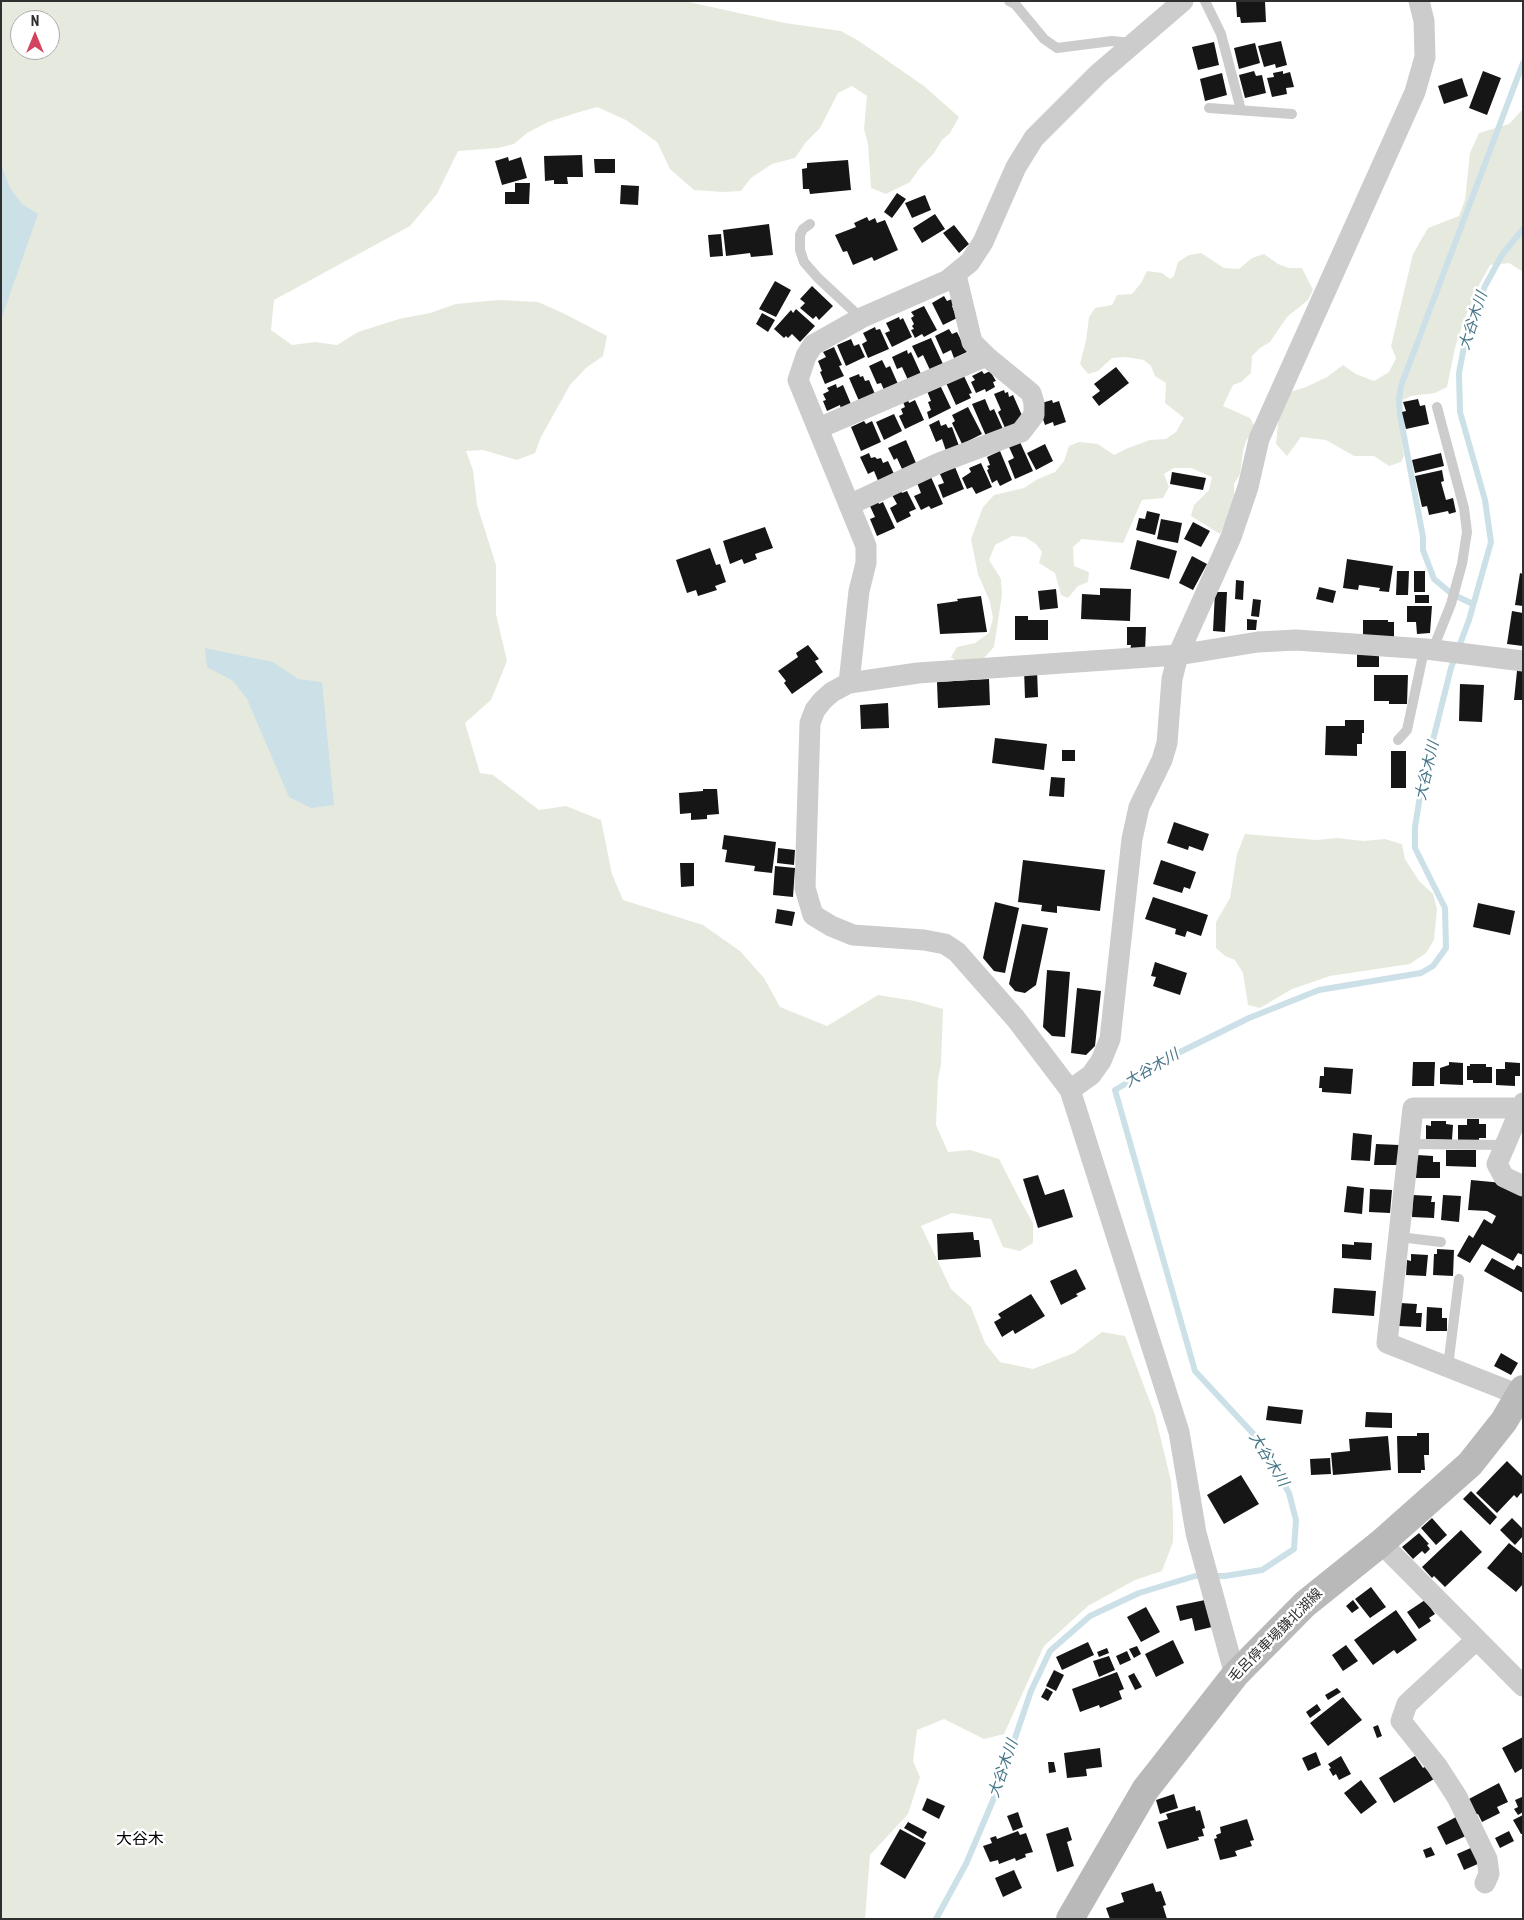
<!DOCTYPE html>
<html>
<head>
<meta charset="utf-8">
<style>
	body { margin:0 }
	#map { position:relative; width:1524px; height:1920px; overflow:hidden; background:#fff; font-family:"Roboto Condensed",sans-serif }
	canvas { display:block }
	.frame { position:absolute; inset:0; border:2px solid #2f2f2f; pointer-events:none }
	.north { position:absolute; left:10px; top:10px; width:50px; height:50px; box-sizing:border-box; background:#fff; border:1px solid #acacac; border-radius:50%; rotate:0deg; font-size:14px; font-weight:700; line-height:20px; text-align:center; color:#2f2f2f }
	.north::after { content:''; display:block; margin:auto; width:18px; height:22px; background:#d2445e; clip-path:polygon(50% 0,100% 100%,50% 72%,0 100%) }
</style>
</head>
<body>
<div id="map">
<canvas width="1524" height="1920"></canvas>
<div class="frame"></div>
<div class="north">N</div>
</div>
<script>
const ctx = document.querySelector('canvas').getContext('2d');
ctx.lineJoin = 'round';
function fill(path, color) { ctx.fillStyle = color; ctx.fill(path, 'evenodd'); }
const poly = rows => new Path2D(rows.map(r => 'M' + r).join(''));
function trace(path, color, width, dash) { ctx.strokeStyle = color; ctx.lineWidth = width; ctx.lineCap = dash ? 'butt' : 'round'; ctx.setLineDash(dash || []); ctx.stroke(path); }
function write(font, color, halo, rows, align = 'center') {
  ctx.font = font + ' "Roboto Condensed","Noto Sans JP",sans-serif'; ctx.lineWidth = 5; ctx.setLineDash([]); ctx.textBaseline = 'middle'; ctx.strokeStyle = halo; ctx.fillStyle = color; for (const [text, x, y, turn = 0] of rows) {
    ctx.save(); ctx.translate(x, y); ctx.rotate((+turn || 0) * Math.PI / 180); ctx.textAlign = isNaN(turn) ? turn : align; if (halo) ctx.strokeText(text, 0, 0); ctx.fillText(text, 0, 0); ctx.restore();
  }
}
fill(poly([
	[1,1,684,1,785,23,841,31,859,41,924,86,959,117,950,133,942,140,934,153,919,169,910,182,886,194,871,188,868,144,864,129,867,96,852,86,838,93,820,128,806,142,795,158,772,164,751,178,741,191,723,192,694,190,670,169,657,142,626,120,597,107,576,113,548,122,527,133,514,144,498,148,458,151,437,194,410,226,274,300,271,330,292,345,315,342,337,345,358,332,399,319,430,313,456,304,499,300,538,302,565,314,607,336,603,356,586,368,570,385,541,437,535,453,517,460,483,450,466,451,473,470,477,505,496,565,496,614,507,661,491,700,465,723,480,773,493,775,539,810,566,806,601,820,612,874,623,900,703,925,740,951,764,978,780,1007,827,1026,878,995,915,1001,943,1009,941,1064,938,1080,936,1125,948,1152,970,1150,999,1159,1020,1200,1033,1223,1033,1243,1020,1251,1003,1247,991,1219,952,1213,921,1226,951,1289,971,1307,985,1343,1000,1362,1033,1369,1074,1353,1102,1332,1125,1336,1155,1415,1171,1481,1173,1515,1173,1542,1162,1571,1135,1580,1088,1606,1044,1646,1004,1734,984,1739,944,1719,917,1730,913,1761,920,1777,908,1814,870,1855,865,1919,1,1919],
	[20,20,50,20,50,50,20,50],
	[1523,109,1523,272,1509,263,1490,265,1478,287,1464,320,1455,348,1447,387,1435,393,1411,396,1397,403,1404,456,1401,462,1389,466,1374,456,1354,456,1326,440,1301,437,1287,456,1276,444,1279,414,1290,392,1306,387,1327,377,1343,365,1356,374,1374,381,1389,372,1396,358,1391,346,1413,254,1428,228,1459,216,1465,200,1470,153,1479,133,1509,124],
	[1201,253,1224,268,1239,269,1252,258,1264,254,1278,264,1289,268,1302,268,1313,290,1308,300,1287,317,1270,342,1260,348,1252,356,1251,373,1241,382,1233,385,1223,406,1250,418,1255,427,1246,441,1243,451,1240,474,1234,484,1234,505,1220,534,1191,516,1194,505,1209,490,1212,477,1191,468,1174,468,1164,474,1169,487,1163,498,1142,500,1123,543,1082,539,1073,547,1074,566,1089,572,1088,582,1078,586,1068,598,1061,595,1055,573,1039,563,1042,552,1036,544,1025,537,1012,536,995,545,989,560,1001,579,1002,595,994,647,984,658,972,659,957,662,951,657,957,647,975,643,989,633,993,618,990,602,978,574,971,539,983,507,994,495,1024,488,1038,479,1055,472,1064,461,1069,446,1079,442,1098,444,1114,455,1128,448,1150,440,1166,439,1176,432,1184,418,1165,403,1166,383,1155,376,1151,366,1144,360,1125,357,1112,358,1098,371,1088,374,1080,364,1086,341,1089,317,1095,308,1112,305,1117,295,1132,294,1141,283,1147,271,1162,273,1170,279,1174,276,1178,262,1189,255],
	[1245,834,1317,840,1337,838,1363,841,1385,839,1402,844,1405,859,1419,881,1433,894,1437,909,1434,940,1426,953,1410,964,1330,976,1292,989,1260,1008,1248,1005,1243,973,1235,960,1225,956,1216,948,1216,922,1230,898,1237,854]
]), '#e6eade');
fill(poly([
	[1,164,10,188,22,204,38,214,1,320],
	[205,648,273,662,298,679,322,682,334,805,311,808,289,797,247,699,233,681,207,667]
]), '#cce0e8');
trace(poly([
	[1473,604,1452,594,1434,579,1423,550,1423,537,1400,415,1399,399,1401,386,1523,63],
	[936,1919,966,1864,997,1791,1031,1691,1050,1651,1090,1616,1139,1593,1195,1576,1225,1576,1262,1570,1294,1549,1296,1520,1289,1493,1259,1440,1195,1371,1115,1090,1172,1056,1249,1018,1319,990,1421,973,1433,966,1446,948,1445,908,1415,848,1415,827,1422,784,1451,668,1469,620,1491,542,1485,500,1460,412,1459,373,1467,331,1485,286,1502,255,1523,229]
]), '#cce0e8', 6);
fill(poly([
	[1236,1,1265,1,1266,22,1241,23,1240,17,1237,17],
	[1281,41,1287,65,1276,68,1275,64,1264,67,1258,46],
	[1214,42,1219,65,1198,70,1192,47],
	[1255,43,1260,63,1239,69,1234,48],
	[1254,71,1256,76,1262,75,1266,93,1245,98,1239,75],
	[1283,71,1283,74,1290,72,1294,87,1286,88,1287,94,1272,97,1267,78,1274,77,1273,73],
	[1483,71,1501,78,1487,115,1469,108],
	[1222,73,1227,95,1205,101,1200,79],
	[1462,78,1468,96,1444,104,1438,86],
	[582,155,583,177,567,177,568,184,554,184,554,180,545,181,544,156],
	[508,157,509,161,521,157,527,178,502,185,495,161],
	[594,159,615,159,615,173,595,173],
	[848,160,851,190,810,194,809,189,803,189,802,169,807,168,807,163],
	[515,183,530,183,529,204,505,204,505,192,515,192],
	[621,185,639,186,638,205,620,204],
	[897,193,906,199,892,218,884,212],
	[925,195,931,210,912,218,905,203],
	[935,214,945,229,922,243,913,228],
	[867,217,869,221,875,218,877,223,885,220,898,250,874,261,872,257,853,265,847,251,843,252,835,235,856,227,854,223],
	[769,224,773,255,751,257,750,253,726,256,723,230],
	[954,225,969,244,959,253,943,233],
	[721,234,723,256,710,257,708,235],
	[775,281,791,290,776,317,759,309],
	[812,286,833,306,819,320,816,316,813,319,800,308,805,303,800,299],
	[944,296,947,301,952,299,955,304,952,306,957,318,943,325,932,303],
	[924,306,937,330,924,337,922,334,915,338,911,330,914,329,912,326,914,324,911,318,914,316,911,312],
	[796,309,815,326,800,342,792,334,788,338,786,336,784,338,774,329,791,310,793,313],
	[762,313,775,320,768,332,756,324],
	[899,317,900,320,903,318,912,337,892,347,885,333,890,331,886,323],
	[875,327,876,330,880,329,889,349,868,358,862,344,867,341,863,333],
	[949,329,952,334,957,332,967,352,954,358,951,350,943,354,935,336],
	[931,338,943,364,930,370,923,355,918,358,912,346],
	[851,339,854,346,859,344,865,357,846,366,837,345],
	[834,347,842,365,839,366,844,376,825,384,820,372,822,371,818,361,826,357,823,352],
	[907,350,908,354,911,352,921,374,908,380,902,367,897,369,892,357],
	[882,360,886,368,890,366,898,384,884,390,881,383,877,384,869,366],
	[1116,367,1129,383,1099,406,1092,397,1100,391,1094,384],
	[982,371,984,374,990,371,996,381,993,382,995,387,986,392,985,389,976,393,971,382,975,380,972,376],
	[859,374,860,377,863,376,865,381,869,380,875,394,859,401,849,378],
	[963,374,972,393,969,394,971,398,956,405,946,383],
	[836,384,837,388,843,385,851,404,841,409,840,405,827,411,823,401,826,400,823,394,829,391,827,388],
	[940,385,951,408,929,419,927,412,931,410,928,402,931,401,927,391],
	[1004,390,1005,393,1008,392,1009,397,1013,395,1024,420,1005,428,998,412,1001,410,994,394],
	[985,399,990,411,994,409,1003,429,986,436,972,404],
	[1418,399,1420,406,1425,405,1429,424,1406,429,1402,412,1406,411,1403,402],
	[908,400,909,403,915,400,924,420,905,429,899,416,903,414,901,409,905,407,903,402],
	[1052,400,1053,403,1059,401,1066,422,1054,426,1053,422,1045,425,1038,404],
	[968,407,982,434,962,444,952,423,955,421,952,415],
	[894,414,902,431,884,440,876,422],
	[939,420,941,426,946,424,948,428,952,427,959,446,946,451,942,439,936,442,929,425],
	[864,421,866,424,872,421,881,442,861,451,851,427],
	[906,440,916,463,902,469,897,458,894,460,888,448],
	[1020,442,1033,471,1015,479,1008,461,1014,458,1009,447],
	[1045,444,1053,461,1036,470,1027,453],
	[1000,451,1012,480,1000,486,997,480,992,483,987,470,989,469,987,466,990,465,987,457],
	[869,453,871,458,875,457,877,459,881,458,883,463,888,461,895,476,879,483,874,471,868,474,860,457],
	[1441,453,1444,466,1415,473,1412,460],
	[981,463,992,487,976,494,972,487,967,489,962,478,971,472,969,468],
	[955,467,964,489,943,498,938,485,944,483,940,474],
	[1442,470,1444,481,1441,482,1446,500,1453,498,1456,512,1449,514,1448,511,1429,515,1427,506,1422,507,1415,476],
	[1172,472,1206,478,1203,490,1170,484],
	[931,477,943,504,931,509,929,506,921,510,914,496,921,493,917,483],
	[901,491,902,493,907,491,916,509,909,512,911,516,897,523,890,508,897,504,892,495],
	[877,500,879,504,883,502,895,528,877,536,870,519,875,517,869,504],
	[1147,511,1160,514,1155,535,1136,530,1139,518,1145,519],
	[1161,519,1182,523,1178,543,1157,539],
	[1193,522,1210,531,1201,547,1184,539],
	[765,527,773,548,755,554,757,559,744,564,742,559,730,564,723,541],
	[1137,540,1177,551,1169,579,1130,569],
	[710,548,716,565,720,564,726,582,715,586,717,590,698,596,696,590,687,593,676,560],
	[1192,556,1207,564,1193,590,1179,583],
	[1347,559,1393,566,1389,592,1379,591,1380,588,1359,585,1358,590,1343,588],
	[1397,571,1409,571,1408,595,1396,595],
	[1414,571,1425,571,1425,592,1414,592],
	[1520,573,1523,574,1523,606,1515,605],
	[1236,580,1244,581,1243,600,1235,599],
	[1319,587,1336,591,1333,603,1316,599],
	[1100,588,1131,589,1130,621,1081,619,1082,594,1100,595],
	[1056,589,1058,608,1040,610,1038,591],
	[1215,592,1227,592,1225,632,1213,631],
	[1415,595,1429,595,1429,603,1415,603],
	[981,596,987,632,940,634,937,604,958,601,957,599],
	[1253,599,1261,600,1259,617,1251,616],
	[1407,606,1432,606,1430,633,1417,634,1416,622,1407,622],
	[1512,611,1523,613,1523,646,1507,644],
	[1015,616,1028,616,1028,620,1048,620,1048,640,1015,640],
	[1247,619,1257,620,1256,630,1247,630],
	[1363,620,1388,620,1388,622,1394,622,1394,638,1363,638],
	[1127,627,1146,627,1145,652,1130,651,1131,645,1127,645],
	[808,645,819,659,815,661,823,672,792,694,784,683,786,681,778,671,798,657,796,653],
	[1357,653,1379,653,1379,667,1357,667],
	[1024,669,1037,669,1038,697,1025,698],
	[1517,671,1523,671,1523,700,1514,700],
	[1374,675,1408,675,1407,704,1389,704,1389,701,1374,701],
	[989,679,990,705,938,708,937,682],
	[1460,684,1484,685,1482,722,1459,721],
	[888,703,889,728,861,729,860,705],
	[1345,720,1364,720,1364,733,1362,733,1362,744,1357,744,1357,756,1325,755,1326,726,1345,726],
	[995,738,1047,744,1044,770,992,763],
	[1062,750,1075,750,1075,761,1062,761],
	[1391,751,1406,751,1406,788,1391,788],
	[1051,777,1065,778,1064,797,1049,796],
	[703,789,717,789,719,814,707,815,707,819,691,820,691,813,680,814,679,793,703,791],
	[1174,822,1209,834,1203,851,1189,846,1188,850,1167,843],
	[724,835,776,842,772,873,754,871,755,866,725,862,727,850,722,849],
	[778,848,795,850,794,865,777,863],
	[1023,860,1105,870,1100,911,1057,906,1057,913,1041,911,1042,905,1018,902],
	[1161,860,1196,872,1190,889,1184,887,1182,893,1153,884],
	[680,863,694,863,694,886,681,887],
	[775,866,795,868,793,897,773,895],
	[1153,897,1208,915,1201,936,1187,931,1185,937,1175,934,1176,929,1145,919],
	[995,902,1019,908,1005,973,994,971,983,958],
	[1478,903,1515,911,1510,935,1473,927],
	[777,909,795,912,792,926,775,923],
	[1022,924,1048,928,1036,985,1025,993,1015,991,1009,984],
	[1155,962,1187,973,1180,995,1153,986,1156,977,1151,976],
	[1047,970,1070,972,1065,1037,1052,1036,1043,1027],
	[1077,988,1101,991,1095,1046,1086,1055,1071,1053],
	[1413,1062,1435,1062,1434,1086,1412,1086],
	[1449,1062,1463,1063,1463,1085,1440,1084,1440,1068,1449,1065],
	[1505,1062,1520,1063,1520,1076,1515,1076,1515,1086,1496,1085,1496,1069,1505,1069],
	[1470,1064,1486,1064,1486,1067,1492,1067,1492,1083,1473,1083,1473,1080,1467,1080,1467,1066,1470,1066],
	[1324,1067,1353,1069,1351,1094,1322,1092,1322,1088,1319,1088,1320,1076,1324,1076],
	[1467,1119,1479,1119,1479,1124,1486,1124,1486,1138,1479,1138,1479,1141,1458,1141,1458,1125,1467,1125],
	[1431,1121,1446,1121,1446,1124,1453,1125,1452,1140,1426,1139,1426,1125,1431,1126],
	[1353,1133,1372,1135,1370,1161,1351,1160],
	[1376,1144,1399,1145,1397,1165,1374,1165],
	[1446,1150,1476,1150,1476,1167,1446,1166],
	[1417,1155,1433,1156,1433,1162,1440,1162,1440,1178,1416,1178],
	[1038,1175,1045,1195,1064,1189,1073,1217,1038,1228,1023,1179],
	[1471,1180,1503,1183,1523,1195,1523,1255,1518,1253,1513,1261,1482,1244,1470,1263,1457,1256,1469,1235,1473,1238,1484,1219,1492,1224,1496,1216,1487,1211,1468,1210],
	[1347,1186,1364,1188,1362,1214,1344,1212],
	[1370,1189,1392,1190,1390,1213,1369,1212],
	[1413,1195,1432,1196,1431,1202,1435,1202,1434,1218,1412,1217],
	[1443,1195,1461,1196,1459,1222,1441,1220],
	[973,1232,974,1240,979,1240,981,1257,938,1260,937,1234],
	[1354,1242,1372,1243,1371,1260,1342,1258,1342,1244,1354,1245],
	[1437,1249,1454,1250,1453,1276,1433,1275,1434,1254,1437,1254],
	[1411,1254,1428,1255,1426,1276,1406,1275,1407,1260,1411,1261],
	[1492,1258,1514,1270,1517,1265,1523,1268,1523,1293,1484,1271],
	[1076,1269,1086,1289,1076,1294,1078,1296,1061,1305,1050,1281],
	[1334,1288,1376,1291,1374,1316,1332,1313],
	[1031,1294,1045,1316,1015,1334,1013,1330,1002,1337,994,1322,1001,1318,998,1314],
	[1400,1303,1417,1304,1416,1313,1422,1313,1421,1327,1399,1326],
	[1427,1307,1442,1308,1442,1318,1447,1318,1447,1331,1426,1331],
	[1501,1353,1518,1363,1511,1375,1494,1366],
	[1268,1406,1303,1410,1301,1424,1266,1420],
	[1366,1412,1392,1413,1392,1428,1365,1427],
	[1417,1433,1429,1433,1429,1455,1424,1455,1425,1470,1421,1470,1421,1473,1398,1473,1397,1436,1417,1436],
	[1388,1436,1391,1470,1333,1475,1331,1453,1350,1451,1349,1439],
	[1330,1458,1331,1474,1311,1475,1310,1459],
	[1507,1461,1523,1477,1523,1495,1521,1493,1517,1498,1514,1495,1497,1513,1476,1493],
	[1241,1475,1259,1504,1224,1524,1207,1495],
	[1471,1491,1497,1517,1490,1525,1463,1499],
	[1432,1518,1447,1535,1436,1545,1421,1528],
	[1512,1518,1523,1529,1523,1536,1515,1545,1500,1530],
	[1461,1530,1482,1552,1445,1587,1434,1576,1432,1578,1422,1567],
	[1419,1533,1429,1544,1427,1545,1430,1549,1425,1554,1422,1551,1413,1559,1402,1547],
	[1509,1543,1523,1554,1523,1584,1516,1592,1487,1568],
	[1371,1587,1386,1607,1370,1618,1355,1599],
	[1205,1600,1212,1627,1195,1631,1192,1618,1180,1621,1176,1606],
	[1353,1600,1359,1608,1352,1613,1346,1606],
	[1425,1600,1435,1614,1429,1618,1431,1621,1419,1629,1407,1612],
	[1146,1607,1160,1632,1141,1642,1127,1617],
	[1396,1610,1417,1640,1397,1654,1394,1650,1373,1665,1354,1640],
	[1173,1640,1184,1663,1156,1677,1145,1654],
	[1088,1642,1094,1655,1062,1670,1056,1657],
	[1346,1645,1358,1661,1343,1671,1332,1655],
	[1137,1646,1141,1654,1134,1658,1129,1649],
	[1107,1648,1109,1653,1099,1657,1097,1652],
	[1127,1651,1131,1660,1120,1665,1116,1656],
	[1109,1656,1115,1670,1099,1677,1093,1661],
	[1054,1670,1064,1675,1056,1691,1046,1686],
	[1117,1672,1124,1689,1119,1691,1122,1699,1100,1708,1099,1705,1080,1712,1072,1689],
	[1134,1673,1142,1687,1135,1690,1128,1676],
	[1046,1688,1053,1692,1048,1701,1041,1697],
	[1337,1688,1341,1692,1328,1700,1325,1695],
	[1343,1697,1362,1720,1328,1746,1310,1723],
	[1317,1704,1321,1710,1310,1718,1306,1712],
	[1378,1725,1382,1736,1377,1738,1373,1727],
	[1523,1737,1523,1768,1515,1773,1502,1748],
	[1100,1748,1102,1767,1086,1769,1087,1776,1067,1778,1064,1753],
	[1316,1752,1321,1765,1308,1771,1302,1758],
	[1341,1756,1351,1774,1339,1780,1336,1774,1333,1776,1329,1769,1331,1768,1328,1764],
	[1415,1756,1423,1768,1426,1766,1434,1779,1394,1803,1379,1778],
	[1048,1762,1054,1762,1056,1772,1049,1773],
	[1361,1780,1377,1802,1361,1814,1344,1793],
	[1499,1783,1508,1802,1497,1807,1500,1813,1482,1822,1478,1814,1475,1815,1467,1800],
	[1174,1794,1178,1808,1160,1814,1156,1800],
	[1522,1797,1523,1812,1518,1815,1514,1809,1518,1807,1515,1800],
	[927,1798,945,1806,939,1819,922,1810],
	[1195,1806,1196,1811,1200,1810,1205,1828,1202,1829,1204,1836,1198,1837,1199,1840,1167,1849,1158,1822,1168,1819,1166,1814],
	[1018,1812,1023,1827,1013,1831,1007,1816],
	[1523,1815,1523,1834,1521,1834,1513,1820],
	[1458,1816,1468,1835,1446,1845,1437,1827],
	[1247,1819,1254,1840,1250,1841,1252,1846,1235,1851,1237,1856,1220,1860,1214,1839,1217,1838,1216,1835,1221,1833,1220,1827],
	[908,1822,927,1832,923,1839,904,1828],
	[1068,1827,1072,1840,1067,1842,1074,1866,1057,1872,1046,1834],
	[900,1829,926,1843,905,1879,880,1864],
	[1018,1831,1020,1835,1026,1833,1033,1852,1025,1854,1026,1857,1016,1861,1015,1858,999,1864,998,1860,990,1862,983,1846,992,1843,990,1838,996,1836,997,1839],
	[1509,1831,1514,1841,1500,1848,1495,1838],
	[1431,1847,1435,1855,1426,1858,1423,1850],
	[1473,1847,1480,1863,1464,1870,1457,1854],
	[1014,1870,1022,1888,1003,1897,995,1878],
	[1153,1883,1156,1892,1161,1891,1166,1905,1163,1906,1167,1919,1110,1919,1106,1908,1124,1902,1121,1893]
]), '#161616');
trace(poly([
	[1009,1,1015,4,1044,39,1057,48,1112,41,1132,43],
	[1205,1,1221,34,1241,110],
	[1209,108,1292,114],
	[810,224,803,229,800,235,800,250,804,262,818,278,861,318],
	[1433,649,1451,604,1462,564,1467,532,1464,508,1437,407],
	[1398,740,1407,730,1423,655,1426,649],
	[1409,1144,1506,1145],
	[1399,1237,1441,1242],
	[1448,1366,1459,1279]
]), '#ccc', 10);
trace(poly([
	[819,428,986,356],
	[849,505,939,463,1021,432,1034,415,1034,403,1031,393,986,356,972,342,956,275],
	[849,683,859,591,866,563,866,546,798,380,806,356,813,345,861,318,948,280,970,262,983,242,1016,167,1034,138,1098,74,1183,1],
	[1070,1090,1091,1075,1101,1061,1110,1039,1132,839,1139,807,1162,760,1167,743,1172,679,1178,655,1231,537,1248,487,1259,439,1415,92,1425,57,1424,21,1419,1],
	[1523,1103,1497,1164,1504,1177,1523,1186],
	[1519,1395,1387,1343,1413,1108,1521,1108],
	[1381,1543,1523,1686],
	[1476,1640,1407,1704,1401,1721,1437,1766,1457,1797,1487,1859,1489,1874,1485,1883],
	[1235,1675,1196,1533,1179,1432,1070,1090,1016,1019,957,952,945,944,924,940,853,935,831,926,813,915,805,888,810,723,815,710,822,701,832,692,849,683,918,673,1178,655,1258,642,1296,640,1426,649,1523,661]
]), '#ccc', 21);
trace(poly([
	[1070,1919,1145,1790,1235,1675,1305,1604,1381,1543,1470,1464,1504,1421,1523,1389]
]), '#b9b9b9', 28);
write('14px', '#2f2f2f', '#fff', [
	["毛呂停車場鎌北湖線",1276,1636,-45]
]);
write('italic 15px', '#457588', '#fff', [
	["大谷木川",1474,321,-72],
	["大谷木川",1428,771,-77],
	["大谷木川",1152,1069,-30],
	["大谷木川",1268,1460,58],
	["大谷木川",1004,1769,-71]
]);
write('16px', '#000', '#fff', [
	["大谷木",140,1840]
]);
</script>
</body>
</html>
